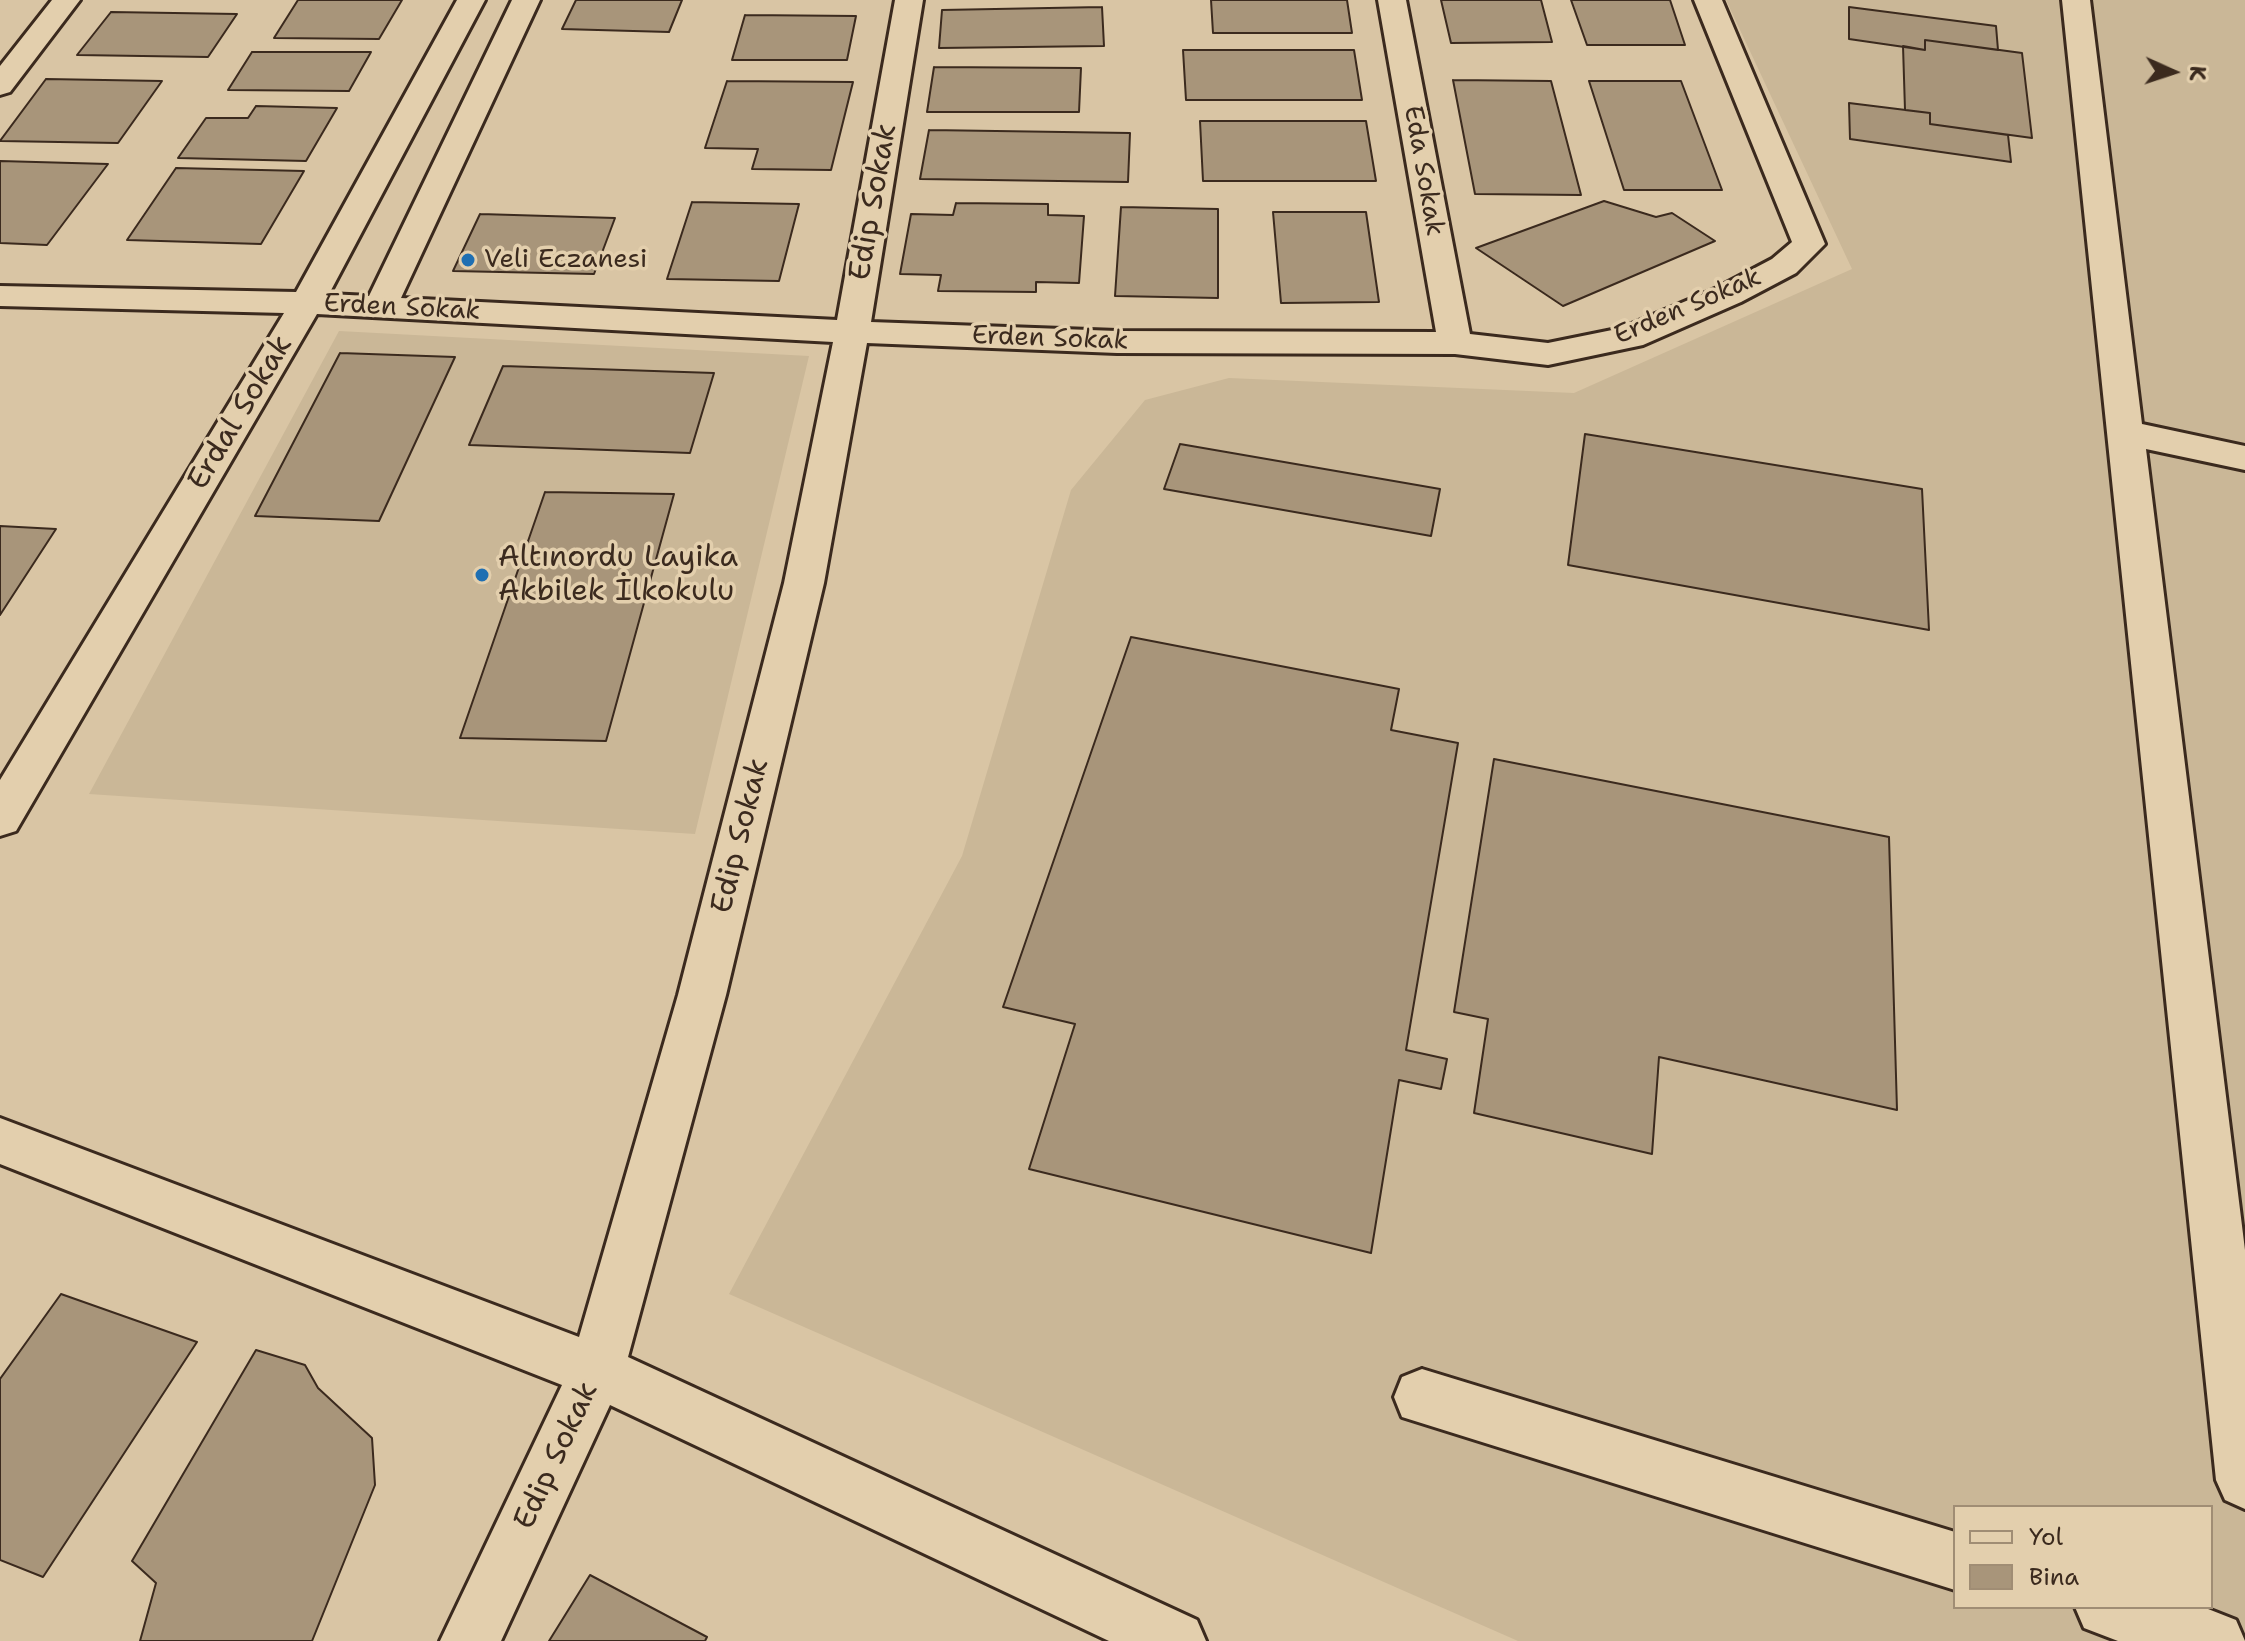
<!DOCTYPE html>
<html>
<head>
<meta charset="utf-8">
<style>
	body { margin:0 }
	#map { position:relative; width:2245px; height:1641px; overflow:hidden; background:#d9c5a4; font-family:"Shantell Sans",sans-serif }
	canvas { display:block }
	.legend { position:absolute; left:1953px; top:1505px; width:260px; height:104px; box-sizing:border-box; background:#e3cfad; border:2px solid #a08d74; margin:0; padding:10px 14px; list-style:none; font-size:24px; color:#3b2a1e }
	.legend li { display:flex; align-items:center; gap:16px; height:40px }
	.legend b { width:40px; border:2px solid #a08d74 }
	.north { position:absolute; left:2133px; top:32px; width:80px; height:80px; -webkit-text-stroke:6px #e3cfad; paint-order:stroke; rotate:93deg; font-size:22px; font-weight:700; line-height:32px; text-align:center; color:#3b2a1e }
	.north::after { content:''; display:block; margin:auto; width:28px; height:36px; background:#3b2a1e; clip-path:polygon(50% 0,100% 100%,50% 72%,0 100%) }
</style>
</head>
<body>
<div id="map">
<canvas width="2245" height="1641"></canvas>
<ul class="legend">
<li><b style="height:10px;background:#e3cfad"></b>Yol</li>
<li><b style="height:22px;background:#a8957a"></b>Bina</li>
</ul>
<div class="north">K</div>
</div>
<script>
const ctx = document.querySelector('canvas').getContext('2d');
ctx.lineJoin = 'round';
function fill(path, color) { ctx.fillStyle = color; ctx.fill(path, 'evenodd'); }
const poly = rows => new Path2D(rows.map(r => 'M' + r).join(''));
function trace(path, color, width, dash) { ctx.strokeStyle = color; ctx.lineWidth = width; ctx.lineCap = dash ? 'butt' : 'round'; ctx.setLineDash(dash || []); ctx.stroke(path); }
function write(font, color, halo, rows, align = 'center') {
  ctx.font = font + ' "Shantell Sans",sans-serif'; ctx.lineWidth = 7; ctx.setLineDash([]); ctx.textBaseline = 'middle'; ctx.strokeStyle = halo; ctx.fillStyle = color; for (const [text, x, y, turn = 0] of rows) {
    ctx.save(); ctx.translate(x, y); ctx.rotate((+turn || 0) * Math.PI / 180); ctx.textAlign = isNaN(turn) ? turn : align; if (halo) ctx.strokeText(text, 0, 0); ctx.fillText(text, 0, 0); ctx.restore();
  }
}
fill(poly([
	[1726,0,2245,0,2245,1641,1518,1641,729,1294,962,856,1071,490,1145,400,1229,378,1574,393,1852,269],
	[1955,1507,2211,1507,2211,1607,1955,1607],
	[339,331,809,356,695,834,89,794]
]), '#cab797');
const building = poly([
	[298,0,402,0,379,39,274,38,298,0],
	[576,0,682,0,669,32,562,29,576,0],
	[1211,0,1347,0,1352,33,1213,33,1211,0],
	[1441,0,1541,0,1552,42,1451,43,1441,0],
	[1571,0,1670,0,1685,45,1587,45,1571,0],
	[1102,7,1104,46,939,48,942,10,1102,7],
	[1849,7,1996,26,1998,50,1925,40,1925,50,1849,39,1849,7],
	[111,12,237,14,208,57,77,55,111,12],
	[745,15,856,16,847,60,732,60,745,15],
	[1925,40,2022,53,2032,138,1930,124,1930,113,1905,110,1903,46,1925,50,1925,40],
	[1183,50,1354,50,1362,100,1186,100,1183,50],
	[252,52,371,52,349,91,228,90,252,52],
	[934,67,1081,68,1079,112,927,112,934,67],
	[46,79,162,81,118,143,0,141,46,79],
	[1453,80,1551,81,1581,195,1475,194,1453,80],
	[727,81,853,82,831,170,752,169,758,149,705,148,727,81],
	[1589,81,1681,81,1722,190,1624,190,1589,81],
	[1849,103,1930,113,1930,124,2008,135,2011,162,1850,139,1849,103],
	[256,106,337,108,306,161,178,158,206,118,248,118,256,106],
	[1200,121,1366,121,1376,181,1203,181,1200,121],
	[929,130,1130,133,1128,182,920,179,929,130],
	[0,161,108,164,47,245,0,243,0,161],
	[176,168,304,171,261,244,127,240,176,168],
	[1604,201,1656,217,1672,213,1715,241,1563,306,1476,248,1604,201],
	[692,202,799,204,779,281,667,279,692,202],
	[956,203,1048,204,1048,215,1084,216,1079,283,1036,282,1036,292,938,291,941,275,900,274,911,214,953,215,956,203],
	[1121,207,1218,209,1218,298,1115,296,1121,207],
	[1273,212,1366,212,1379,302,1281,303,1273,212],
	[480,214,615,218,594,274,453,271,480,214],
	[340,353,455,357,379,521,255,516,340,353],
	[503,366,714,373,690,453,469,445,503,366],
	[1585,434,1922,489,1929,630,1568,565,1585,434],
	[1180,444,1440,489,1431,536,1164,489,1180,444],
	[545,492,674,494,606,741,460,738,545,492],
	[0,526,56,529,0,615,0,526],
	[1131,637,1399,689,1391,730,1458,743,1406,1050,1447,1059,1441,1089,1399,1080,1371,1253,1029,1169,1075,1024,1003,1007,1131,637],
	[1494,759,1889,837,1897,1110,1659,1057,1652,1154,1474,1113,1488,1019,1454,1012,1494,759],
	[61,1294,197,1342,43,1577,0,1560,0,1379,61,1294],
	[256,1350,305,1365,318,1388,372,1438,375,1485,312,1641,140,1641,156,1583,132,1561,256,1350],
	[590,1575,707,1637,705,1641,549,1641,590,1575]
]);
fill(building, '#a8957a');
trace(building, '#3b2a1e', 2);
const minor = poly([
	[52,0,80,0,10,92,0,95,0,66,52,0],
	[457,0,485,0,329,294,369,296,512,0,540,0,401,298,837,320,895,0,923,0,871,322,1117,331,1436,332,1378,0,1406,0,1470,334,1548,343,1622,328,1717,288,1772,259,1792,242,1694,0,1722,0,1825,244,1796,273,1741,302,1643,345,1548,365,1455,354,1117,353,867,343,824,583,726,995,628,1357,1197,1620,1206,1641,1109,1641,610,1405,501,1641,440,1641,562,1385,0,1164,0,1118,579,1337,678,995,784,583,833,342,317,314,16,831,0,836,0,780,284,313,0,306,0,286,296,292,457,0],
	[2062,0,2090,0,2142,424,2245,446,2245,470,2146,449,2245,1250,2245,1509,2225,1500,2216,1480,2062,0],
	[1422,1369,1955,1532,1955,1590,1402,1417,1394,1397,1402,1377,1422,1369],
	[2075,1607,2203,1607,2236,1620,2245,1641,2118,1641,2084,1628,2075,1607]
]);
trace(minor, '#3b2a1e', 6);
fill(minor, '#e3cfad');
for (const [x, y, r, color] of [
	[468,260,8,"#1f6fb2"],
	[482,575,8,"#1f6fb2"]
]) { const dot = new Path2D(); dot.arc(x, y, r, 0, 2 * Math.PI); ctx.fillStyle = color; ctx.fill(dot); trace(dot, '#e3cfad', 3); }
write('26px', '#3b2a1e', '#e3cfad', [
	["Eda Sokak",1423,171,80],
	["Erden Sokak",1688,307,-23],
	["Erden Sokak",402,308,3],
	["Erden Sokak",1050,339,2]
]);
write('26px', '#3b2a1e', '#e3cfad', [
	["Veli Eczanesi",484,260]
], 'left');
write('30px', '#3b2a1e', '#e3cfad', [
	["Edip Sokak",874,202,-80],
	["Erdal Sokak",241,413,-59],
	["Edip Sokak",741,836,-76],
	["Edip Sokak",557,1456,-65]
]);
write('30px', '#3b2a1e', '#e3cfad', [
	["Altınordu Layika",498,558],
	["Akbilek İlkokulu",498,592]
], 'left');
</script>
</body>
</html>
